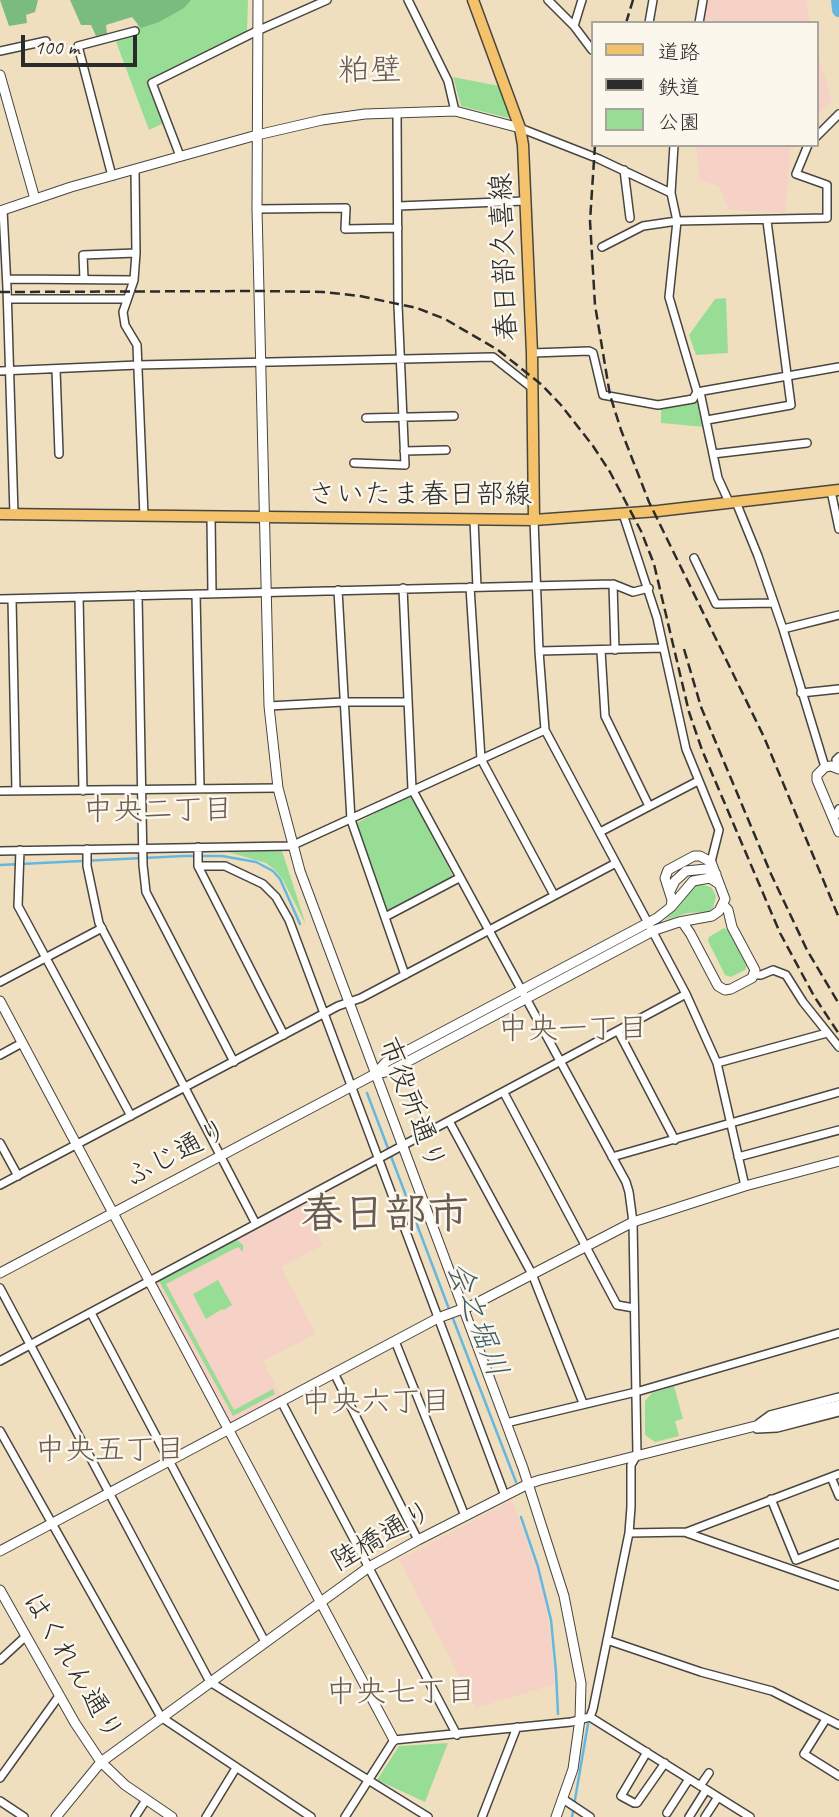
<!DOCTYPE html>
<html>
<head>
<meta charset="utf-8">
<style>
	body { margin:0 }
	#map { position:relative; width:839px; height:1817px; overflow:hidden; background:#f0dfbf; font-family:Caveat,"Klee One",sans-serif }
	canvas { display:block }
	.legend { position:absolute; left:591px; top:21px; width:228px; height:126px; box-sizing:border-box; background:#fbf7ec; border:2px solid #a8a59f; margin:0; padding:9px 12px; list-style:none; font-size:21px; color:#2b2b2b }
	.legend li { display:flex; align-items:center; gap:14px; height:35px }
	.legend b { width:35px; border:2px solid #a8a59f }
	.scale { position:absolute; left:21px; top:35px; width:116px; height:32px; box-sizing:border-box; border:4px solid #2b2b2b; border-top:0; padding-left:9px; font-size:21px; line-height:24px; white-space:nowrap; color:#2b2b2b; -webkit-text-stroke:5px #fbf7ec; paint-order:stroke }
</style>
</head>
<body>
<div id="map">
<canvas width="839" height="1817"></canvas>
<ul class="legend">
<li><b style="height:9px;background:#f4c26a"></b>道路</li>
<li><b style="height:9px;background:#2b2b2b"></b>鉄道</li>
<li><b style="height:19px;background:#98dd96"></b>公園</li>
</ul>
<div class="scale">100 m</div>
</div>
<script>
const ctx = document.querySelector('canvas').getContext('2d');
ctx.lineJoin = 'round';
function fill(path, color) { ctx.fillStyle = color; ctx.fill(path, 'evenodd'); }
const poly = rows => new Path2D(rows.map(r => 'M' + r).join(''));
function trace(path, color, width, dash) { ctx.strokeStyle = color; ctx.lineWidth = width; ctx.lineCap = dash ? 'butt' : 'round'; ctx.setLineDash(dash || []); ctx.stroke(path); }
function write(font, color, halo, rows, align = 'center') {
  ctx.font = font + ' Caveat,"Klee One",sans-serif'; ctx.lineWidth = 5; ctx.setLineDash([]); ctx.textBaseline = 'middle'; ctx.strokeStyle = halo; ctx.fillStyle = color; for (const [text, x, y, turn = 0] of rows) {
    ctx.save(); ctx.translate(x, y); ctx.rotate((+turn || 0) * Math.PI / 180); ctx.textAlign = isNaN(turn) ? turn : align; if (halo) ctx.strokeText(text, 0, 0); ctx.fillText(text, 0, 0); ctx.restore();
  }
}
fill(poly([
	[707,0,806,0,810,23,703,23],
	[816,45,832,101,816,116],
	[696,145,791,145,785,213,729,210,719,186,699,180],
	[302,1205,323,1245,281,1267,316,1334,263,1361,281,1396,229,1423,155,1281],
	[512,1500,542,1586,550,1631,555,1684,476,1708,399,1560]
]), '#f6d1c5');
fill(poly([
	[147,0,248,0,247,32,150,83,164,123,149,130,115,39,138,33,137,26],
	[453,77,499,86,510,116,508,118,461,106],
	[726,298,728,353,696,355,689,335,715,299],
	[698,402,705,427,661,423,661,408],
	[411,794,454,878,386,915,355,824],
	[282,851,297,897,306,925,283,880,275,870,266,863,228,852],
	[698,884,711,887,714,892,716,897,713,908,708,912,688,913,665,920,682,903,692,888],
	[724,928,728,930,747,965,745,970,731,977,725,975,708,941,709,937],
	[237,1240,243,1245,243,1252,238,1247,166,1284,234,1410,273,1389,275,1394,233,1416,159,1281],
	[218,1280,232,1305,224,1310,222,1309,206,1319,193,1294],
	[674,1386,683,1419,675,1421,679,1436,655,1442,645,1435,645,1401,652,1393],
	[448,1743,425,1802,377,1780,399,1746]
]), '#98dd96');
fill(poly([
	[0,0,38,0,35,12,26,15,27,23,9,26],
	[70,0,191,0,184,8,159,22,141,28,132,17,106,25,107,34,96,36,91,25,81,25]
]), '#7abc7f');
trace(poly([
	[0,865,184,856,222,856,256,862,273,871,280,879,300,924],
	[367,1093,449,1309],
	[452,1316,516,1482],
	[521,1517,538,1567,551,1620,556,1672,558,1714],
	[572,1817,588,1724]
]), '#65b7e0', 2.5);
trace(poly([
	[838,0,839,10]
]), '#65b7e0', 14);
const minor = poly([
	[408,0,448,81,455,111],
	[548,0,574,26,592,50],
	[649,23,653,0],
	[699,23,703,0],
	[574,26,582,0],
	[0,51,46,41],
	[520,128,599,159,671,193],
	[816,137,839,114],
	[674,145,671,193,677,221,669,297,697,392],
	[180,156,152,83,257,31,327,0],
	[135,170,136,253,134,280,123,312,125,325,137,345,144,516],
	[624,170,630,218],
	[112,176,78,46,135,31],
	[398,206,525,201],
	[257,209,346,208,345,229,398,228],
	[3,210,7,288,14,514],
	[602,247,643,226,677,221,827,218,827,185,796,174,808,145],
	[7,279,134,280],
	[84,279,83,255,136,253],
	[8,299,127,299],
	[532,353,589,351,593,353,603,395,658,405,693,399,697,392,839,367],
	[56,369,59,454],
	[0,371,138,365,493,357,531,387],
	[700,392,718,478,729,502],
	[366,418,454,416],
	[707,420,791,405,767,221],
	[404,451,446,450],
	[713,454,807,443],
	[354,463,405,465,398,305,397,114],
	[831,491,839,529],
	[736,502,758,556,783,629,825,767],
	[623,514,657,618,686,749,719,830,711,862],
	[211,517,212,593],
	[474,520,477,587],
	[534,520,539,651,545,730,686,994,717,1063,745,1186],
	[694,558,716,604,773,603],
	[613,584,615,650],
	[470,587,481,759,554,895],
	[403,588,412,789,626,1182,629,1192,633,1222,637,1455,631,1465,631,1507,629,1533,593,1709,590,1717],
	[338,590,351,820,405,975],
	[196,594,200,788],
	[138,595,143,865,146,892,234,1062],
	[79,597,83,791],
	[0,599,613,584,633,592,649,588],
	[12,599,16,791],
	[783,629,839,615],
	[539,651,663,648],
	[601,651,605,716,649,806],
	[801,693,839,689],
	[269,706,343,702,408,702],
	[837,766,836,760,839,757],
	[0,791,278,788],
	[834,819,839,809],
	[600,832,698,781],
	[198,847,198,866,284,1035],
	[87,849,87,866,99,923,256,1224],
	[20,850,18,906,131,1116],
	[0,851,291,846,545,730],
	[198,866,225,866,263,884,276,897,289,920,505,1496],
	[385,917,459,878],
	[754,975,761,975,773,970,786,975,803,1002,839,1047],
	[0,982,102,928],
	[618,1031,675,1140],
	[0,1055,22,1043],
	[717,1063,827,1033],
	[504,1093,617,1305,634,1308],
	[449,1121,532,1274,583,1403],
	[0,1143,18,1176],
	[612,1157,839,1092],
	[738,1157,839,1130],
	[0,1185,338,1006,361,998,616,863],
	[0,1288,210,1682,428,1817],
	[91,1313,265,1642],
	[395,1341,465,1516],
	[0,1361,686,994],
	[334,1373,418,1540],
	[281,1401,457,1735],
	[506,1423,636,1392,839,1333],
	[759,1423,770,1415,839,1397],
	[757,1429,777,1428,839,1412],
	[0,1431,161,1717,311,1817],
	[831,1477,839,1496],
	[771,1499,796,1560,839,1543],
	[629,1533,687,1532,839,1474],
	[687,1533,839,1586],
	[607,1640,701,1672,772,1691,839,1725],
	[0,1660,26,1636],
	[826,1719,804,1754,839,1776],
	[647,1752,621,1796,634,1803,637,1803,665,1763],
	[0,1778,59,1696],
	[700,1786,709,1773],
	[563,1799,590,1817],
	[0,1801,24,1817],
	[667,1813,689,1779],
	[135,1817,146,1800],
	[206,1817,236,1768],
	[345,1817,394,1740,571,1722,590,1717,750,1817],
	[482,1817,517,1727],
	[689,1817,706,1790],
	[705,1817,718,1797]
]);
const tertiary = poly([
	[258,0,257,209,269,706,278,788,300,871,523,1468,564,1596,581,1683,580,1719,573,1769,556,1817],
	[0,75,35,199],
	[0,211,71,187,257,135,322,120,365,114,455,111,520,128],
	[839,769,831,766,825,767,817,775,817,780,839,832],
	[670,891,675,881,686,871,706,869,716,874],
	[679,922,683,923,690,933,718,986,725,990,731,989,752,978,755,970,732,927,728,910,723,905],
	[0,1001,394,1740],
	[375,1074,386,1062,657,918,671,907,693,881,710,878,719,884],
	[0,1273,375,1074,390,1071,655,930,679,922,712,916,719,911,725,899,711,862,700,856,694,856,668,870,665,878,672,900,671,907],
	[0,1551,438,1318,473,1305,633,1222,745,1186,839,1161],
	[0,1590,75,1723,101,1762,125,1785,172,1817],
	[56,1817,101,1762,369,1567,418,1540,528,1484,540,1480,839,1405]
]);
const primary = poly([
	[473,0,520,128,523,145,532,353,534,520],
	[0,514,534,520,658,511,839,490]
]);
trace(minor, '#494641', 10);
trace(tertiary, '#494641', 11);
trace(primary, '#494641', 13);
trace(minor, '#fff', 7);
trace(tertiary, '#fff', 9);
trace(primary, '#f4c26a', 10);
trace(poly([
	[626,23,633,0],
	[595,145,590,221,595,305,610,395,621,430,649,502,764,737,839,918],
	[0,292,260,291,323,292,360,296,417,308,445,319,498,350,542,385,561,405,593,446,610,472,641,531,654,564,689,712,702,750,780,933,814,996,839,1034],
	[684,649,701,707,771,874,807,950,839,1004]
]), '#2b2b2b', 2.5, [10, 5]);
write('28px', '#2b2b2b', '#fbf7ec', [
	["春日部久喜線",505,257,-92],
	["さいたま春日部線",420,496],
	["市役所通り",411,1104,69],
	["ふじ通り",177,1154,-28],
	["陸橋通り",382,1537,-30],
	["はくれん通り",72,1667,59]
]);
write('30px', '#6b5c52', '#fbf7ec', [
	["中央二丁目",158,811],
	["中央一丁目",573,1030],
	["中央六丁目",376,1403],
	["中央五丁目",110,1451],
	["中央七丁目",401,1693]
]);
write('italic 30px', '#3f5c6a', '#fbf7ec', [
	["会之堀川",476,1320,69]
]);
write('32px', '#6b5c52', '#fbf7ec', [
	["粕壁",370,72]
]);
write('bold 42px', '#6b5c52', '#fbf7ec', [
	["春日部市",385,1216]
]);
</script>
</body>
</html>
